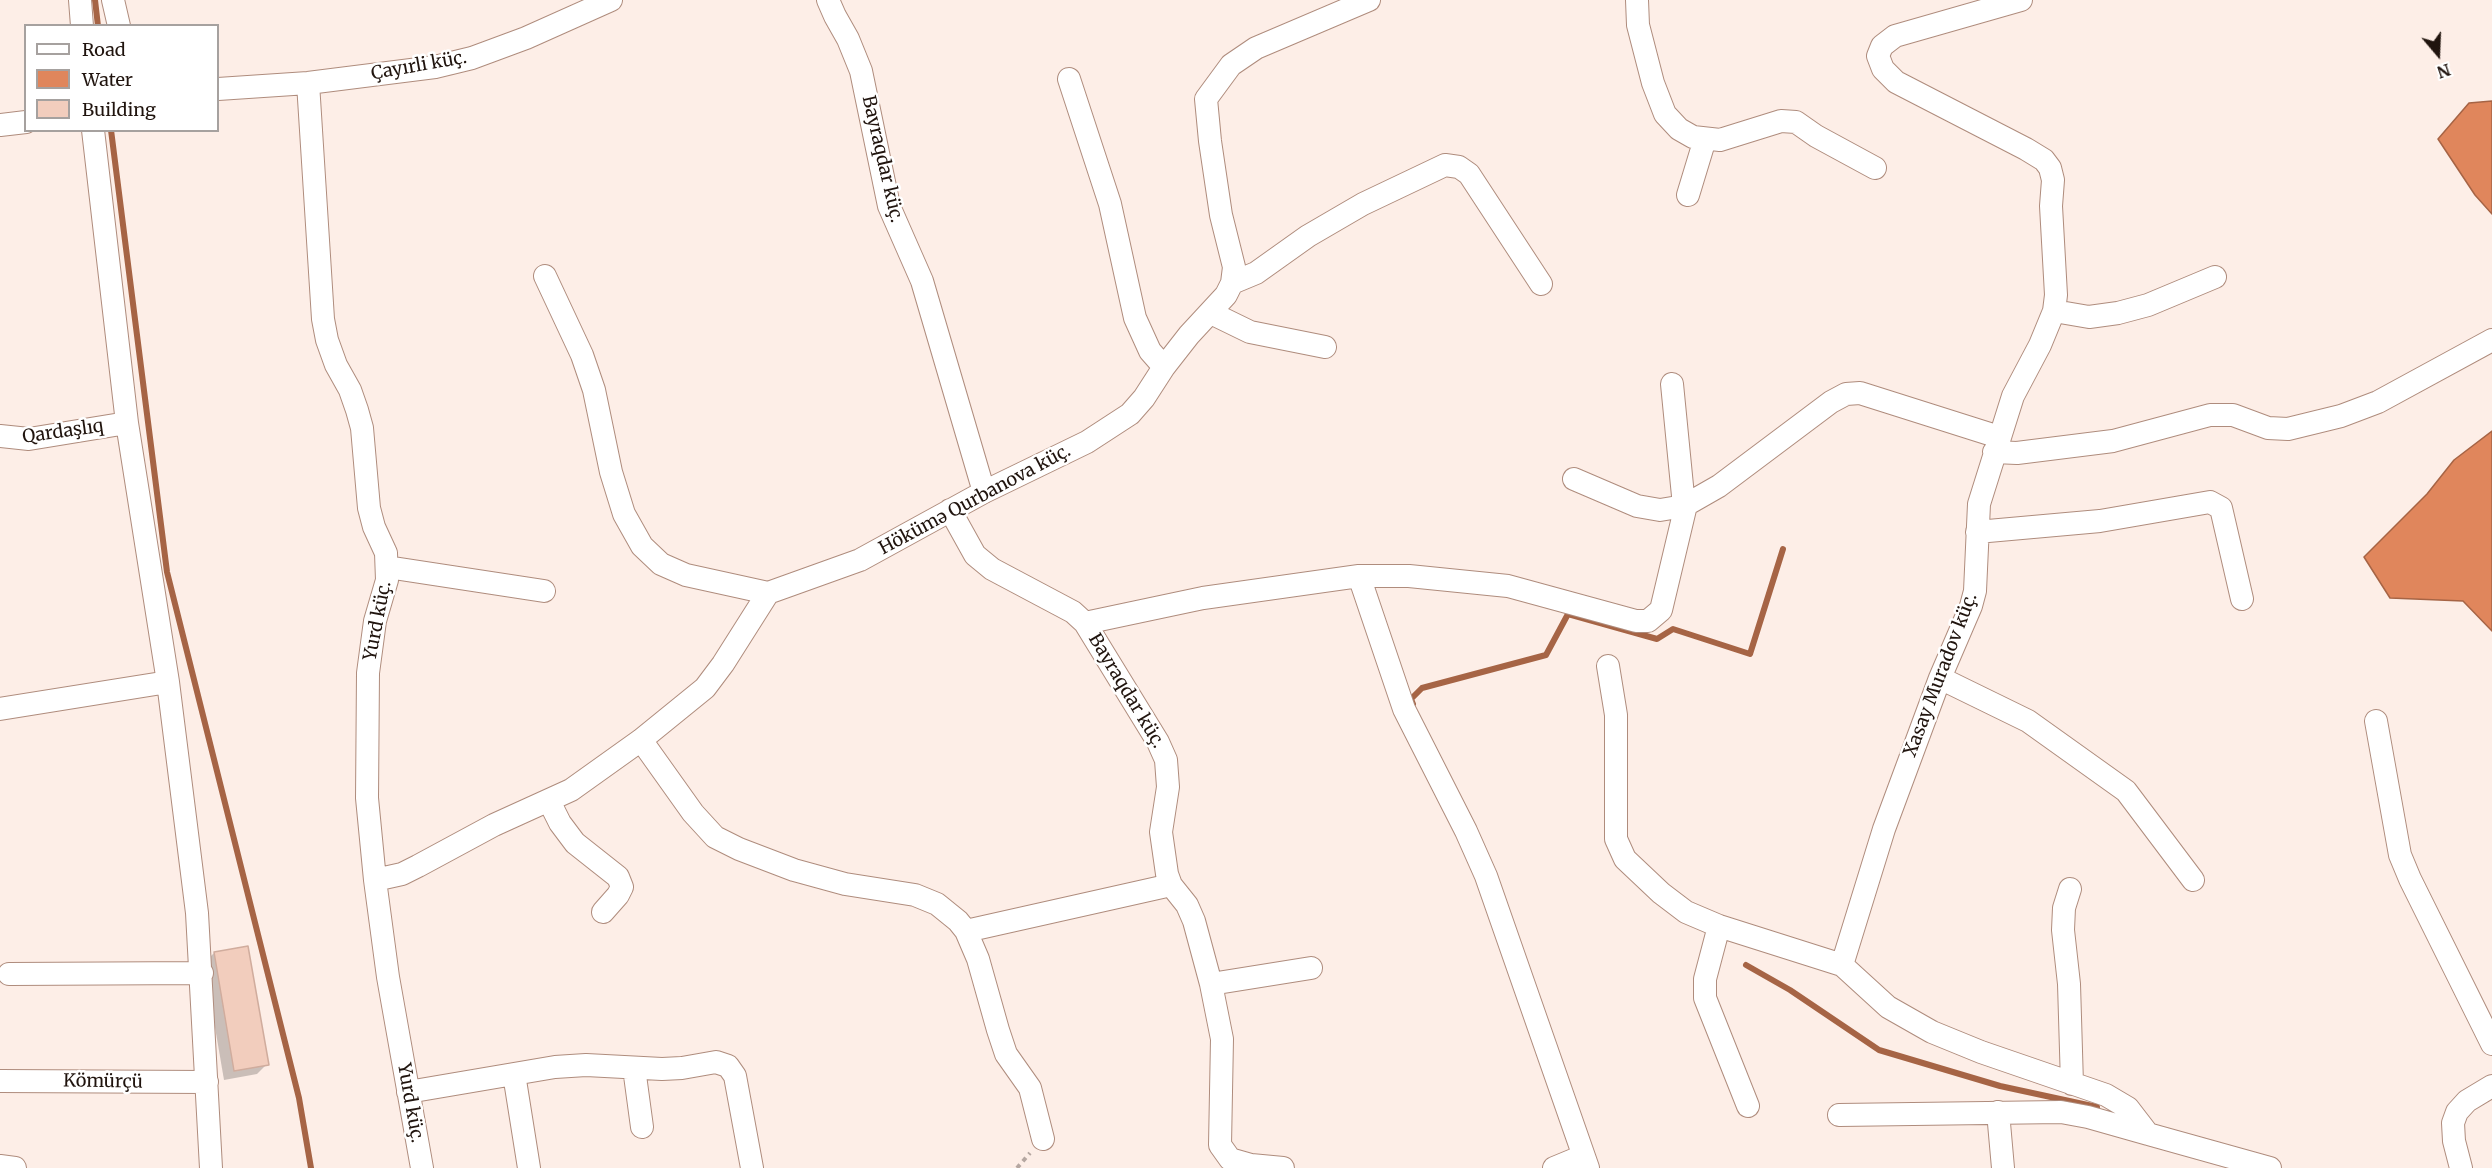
<!DOCTYPE html>
<html>
<head>
<meta charset="utf-8">
<style>
	body { margin:0 }
	#map { position:relative; width:2492px; height:1168px; overflow:hidden; background:#fdeee7; font-family:Merriweather,serif }
	canvas { display:block }
	.legend { position:absolute; left:24px; top:24px; width:195px; height:108px; box-sizing:border-box; background:#fff; border:2px solid #a6a19f; margin:0; padding:8px 10px; list-style:none; font-size:18px; color:#20140e }
	.legend li { display:flex; align-items:center; gap:12px; height:30px }
	.legend b { width:30px; border:2px solid #a6a19f }
	.north { position:absolute; left:2408px; top:24px; width:60px; height:60px; -webkit-text-stroke:4px #fff; paint-order:stroke; rotate:161deg; font-size:16px; font-weight:700; line-height:24px; text-align:center; color:#20140e }
	.north::after { content:''; display:block; margin:auto; width:21px; height:27px; background:#20140e; clip-path:polygon(50% 0,100% 100%,50% 72%,0 100%) }
</style>
</head>
<body>
<div id="map">
<canvas width="2492" height="1168"></canvas>
<ul class="legend">
<li><b style="height:8px;background:#fff"></b>Road</li>
<li><b style="height:16px;background:#e0865c"></b>Water</li>
<li><b style="height:16px;background:#f2cdbd"></b>Building</li>
</ul>
<div class="north">N</div>
</div>
<script>
const ctx = document.querySelector('canvas').getContext('2d');
ctx.lineJoin = 'round';
function fill(path, color) { ctx.fillStyle = color; ctx.fill(path, 'evenodd'); }
const poly = rows => new Path2D(rows.map(r => 'M' + r).join(''));
function trace(path, color, width, dash) { ctx.strokeStyle = color; ctx.lineWidth = width; ctx.lineCap = dash ? 'butt' : 'round'; ctx.setLineDash(dash || []); ctx.stroke(path); }
function write(font, color, halo, rows, align = 'center') {
  ctx.font = font + ' Merriweather,serif'; ctx.lineWidth = 5; ctx.setLineDash([]); ctx.textBaseline = 'middle'; ctx.strokeStyle = halo; ctx.fillStyle = color; for (const [text, x, y, turn = 0] of rows) {
    ctx.save(); ctx.translate(x, y); ctx.rotate((+turn || 0) * Math.PI / 180); ctx.textAlign = isNaN(turn) ? turn : align; if (halo) ctx.strokeText(text, 0, 0); ctx.fillText(text, 0, 0); ctx.restore();
  }
}
const water = poly([
	[2492,101,2492,214,2475,195,2438,139,2469,103,2492,101],
	[2492,431,2492,631,2463,601,2390,598,2364,557,2427,494,2454,460,2492,431]
]);
fill(water, '#e0865c');
trace(water, '#a66445', 1.5);
fill(poly([
	[214,953,267,1064,257,1074,224,1080,204,963]
]), '#0003');
trace(poly([
	[95,0,98,26],
	[111,130,167,572,299,1098,311,1168],
	[1413,704,1411,699,1422,688,1546,655,1568,614,1657,639,1673,629,1750,654,1783,549],
	[1746,965,1790,990,1879,1050,2000,1086,2097,1107]
]), '#a66445', 6);
const building = poly([
	[248,946,269,1065,234,1071,214,952,248,946]
]);
fill(building, '#f2cdbd');
trace(building, '#d0ac9d', 1.5);
const minor = poly([
	[80,0,82,26],
	[113,0,119,26],
	[828,0,835,16,848,39,861,71,889,206,922,281,984,492],
	[1637,0,1638,25,1653,83,1665,114,1679,129,1693,137,1720,140,1781,121,1796,122,1816,136,1875,168],
	[2021,0,1895,36,1882,46,1878,56,1883,69,1896,82,2026,149,2044,160,2050,168,2053,180,2051,206,2056,295,2054,311,2040,345,2013,396,1979,504,1975,591,1971,606,1940,678,1884,829,1842,965,1888,1007,1932,1032,1981,1052,2106,1095,2128,1108,2148,1134,2270,1168],
	[1069,79,1110,204,1135,318,1150,351,1164,367],
	[308,83,323,319,327,340,336,365,350,390,357,410,362,428,369,508,374,527,386,553,387,580,375,621,368,673,367,798,375,880,388,977,422,1168],
	[218,89,308,83,435,67,472,58,526,38,611,0],
	[0,125,26,122],
	[93,130,127,423,168,682,197,913,211,1168],
	[1688,195,1705,139],
	[545,276,582,355,594,390,611,472,624,514,642,546,661,564,686,575,768,593],
	[1232,283,1256,273,1308,236,1363,204,1445,165,1459,167,1469,174,1541,284],
	[2054,311,2089,317,2118,313,2148,305,2215,277],
	[1211,313,1250,332,1325,347],
	[1672,384,1684,506],
	[0,436,29,439,127,423],
	[1994,452,2017,453,2113,441,2210,415,2233,415,2268,428,2288,429,2341,416,2378,402,2492,340],
	[1574,479,1637,506,1660,510,1684,506,1719,486,1831,402,1846,394,1860,393,1999,437],
	[950,510,975,555,992,569,1073,612,1085,623,1158,742,1166,760,1168,787,1161,832,1167,874,1171,885,1187,905,1194,921,1211,984,1222,1039,1220,1145,1230,1159,1251,1165,1283,1168],
	[1977,532,2100,521,2210,502,2221,508,2242,599],
	[387,567,544,591],
	[1359,576,1404,709,1466,831,1486,876,1588,1168],
	[1085,623,1203,598,1359,576,1409,576,1508,586,1636,621,1648,621,1661,610,1686,505],
	[1608,666,1616,715,1616,839,1625,859,1661,893,1686,912,1719,926,1842,965],
	[1940,678,2028,721,2126,791,2193,880],
	[0,709,168,682],
	[2376,721,2400,855,2410,879,2492,1044],
	[641,740,693,813,715,837,739,849,794,870,845,884,915,895,937,904,958,921,966,931,978,959,998,1030,1006,1054,1030,1088,1043,1139],
	[549,801,560,823,575,843,618,877,622,887,618,895,603,912],
	[375,880,402,874,418,866,494,825,571,790,641,740,705,688,723,664,768,593,860,560,984,492,1087,442,1130,414,1144,398,1164,367,1189,335,1226,295,1232,283,1234,267,1221,215,1210,141,1206,99,1231,65,1256,48,1369,0],
	[2070,889,2064,908,2063,930,2069,984,2072,1084],
	[1719,926,1705,979,1705,998,1748,1106],
	[966,931,1171,885],
	[9,974,202,973],
	[1211,984,1311,968],
	[634,1068,642,1127],
	[514,1074,529,1168],
	[0,1081,207,1082],
	[408,1092,555,1067,586,1065,662,1069,682,1068,716,1062,728,1066,735,1076,752,1168],
	[1998,1112,2003,1168],
	[1839,1115,2061,1112,2088,1117,2148,1134],
	[0,1166,15,1168],
	[1554,1168,1583,1156],
	[2461,1168,2454,1141,2453,1123,2457,1112,2467,1101,2492,1086]
]);
trace(minor, '#af8c7d', 24);
trace(poly([
	[1017,1168,1030,1153]
]), '#b5a7a1', 4, [4.5, 4.5]);
trace(minor, '#fff', 22);
write('18px', '#20140e', '#fff', [
	["Çayırli küç.",419,66,-10],
	["Bayraqdar küç.",882,159,77],
	["Qardaşlıq",63,432,-8],
	["Hökümə Qurbanova küç.",975,500,-28],
	["Yurd küç.",378,621,-79],
	["Xasay Muradov küç.",1941,675,-69],
	["Bayraqdar küç.",1126,691,59],
	["Kömürçü",103,1082,1],
	["Yurd küç.",410,1103,80]
]);
</script>
</body>
</html>
